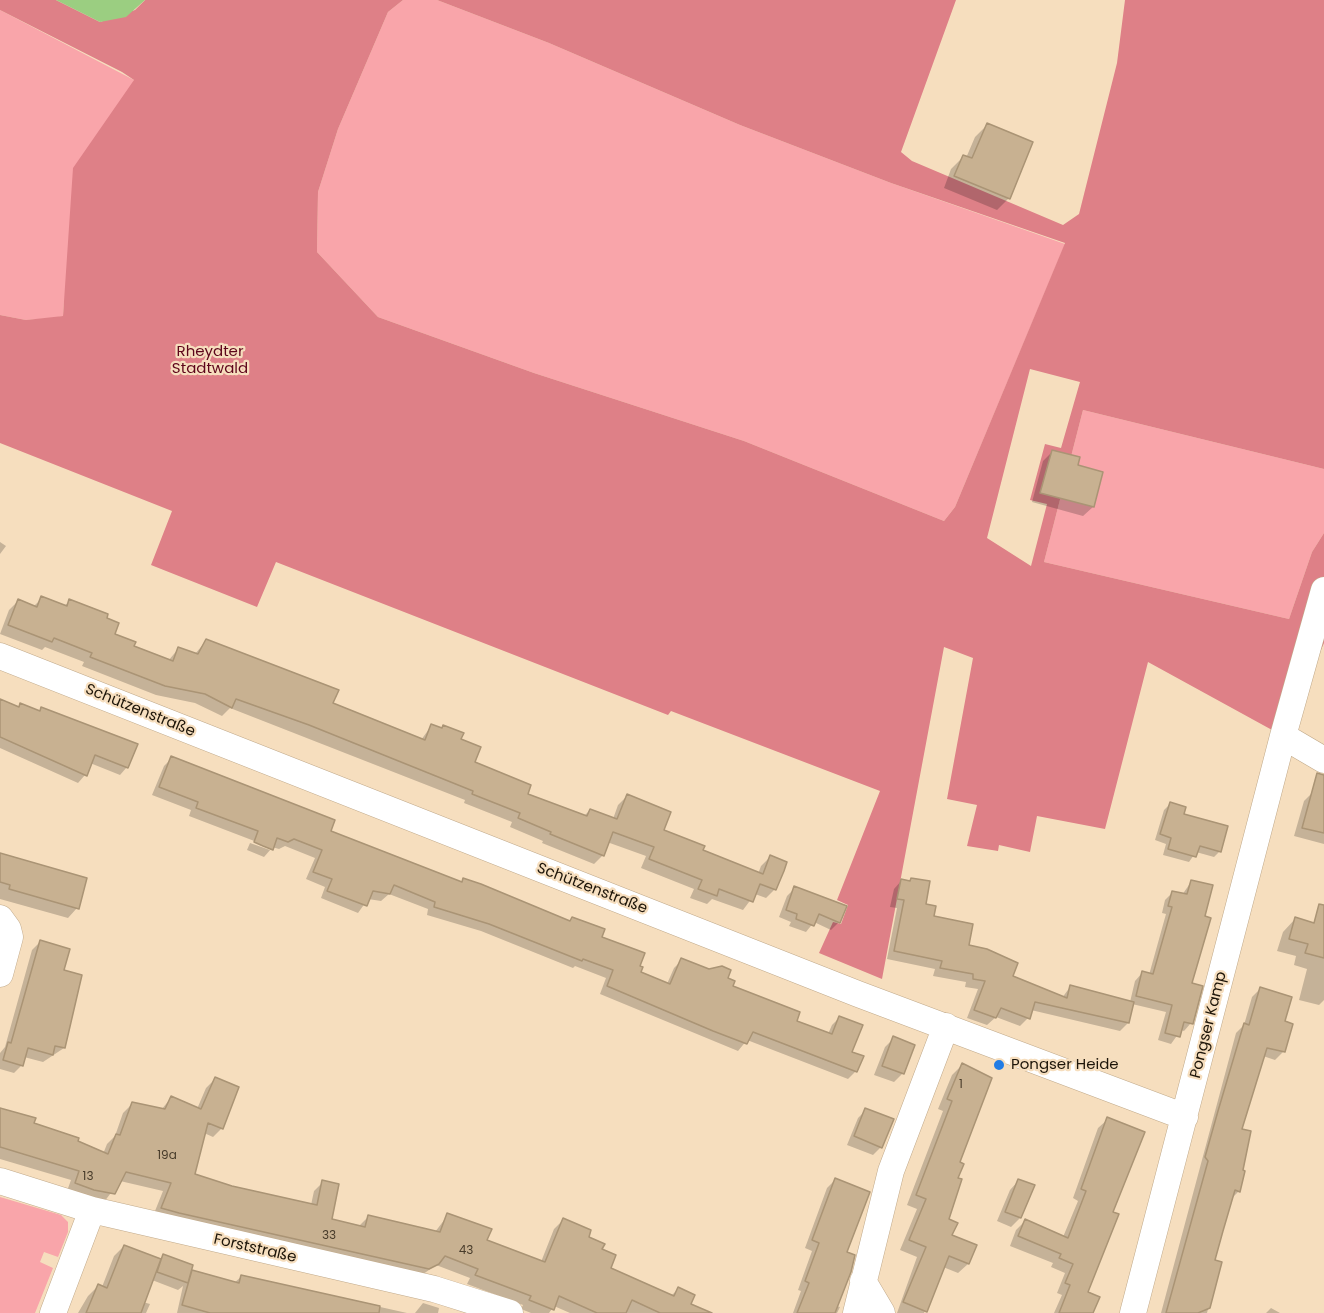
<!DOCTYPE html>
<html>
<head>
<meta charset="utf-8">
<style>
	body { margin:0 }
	canvas { display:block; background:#f6debe }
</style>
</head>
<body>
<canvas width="1324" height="1313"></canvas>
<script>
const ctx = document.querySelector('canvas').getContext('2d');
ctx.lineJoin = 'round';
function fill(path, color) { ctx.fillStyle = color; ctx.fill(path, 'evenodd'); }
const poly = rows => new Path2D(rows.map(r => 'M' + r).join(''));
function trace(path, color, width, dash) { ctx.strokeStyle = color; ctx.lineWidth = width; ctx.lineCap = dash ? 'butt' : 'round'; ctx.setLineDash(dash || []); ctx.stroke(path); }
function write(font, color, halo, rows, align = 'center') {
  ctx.font = font + ' Poppins,sans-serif'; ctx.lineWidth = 4.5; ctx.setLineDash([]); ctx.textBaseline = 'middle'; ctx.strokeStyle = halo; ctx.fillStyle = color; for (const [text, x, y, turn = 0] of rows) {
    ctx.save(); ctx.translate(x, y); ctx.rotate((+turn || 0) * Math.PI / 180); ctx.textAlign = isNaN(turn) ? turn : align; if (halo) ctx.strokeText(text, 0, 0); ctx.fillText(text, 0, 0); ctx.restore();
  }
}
fill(poly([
	[403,0,437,0,549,43,740,125,891,183,1065,244,955,507,944,521,744,441,534,373,378,317,317,252,318,192,338,129,388,12],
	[0,10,134,80,64,302,63,316,53,318,26,320,0,315],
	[1083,410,1324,469,1324,533,1312,552,1289,619,1044,562],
	[0,1197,61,1215,68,1222,68,1232,58,1257,44,1252,40,1262,53,1268,35,1313,0,1313]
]), '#f9a5aa');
fill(poly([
	[0,0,56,0,100,22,135,10,145,0,403,0,388,12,338,129,318,192,317,252,378,317,534,373,744,441,944,521,955,507,1065,243,891,183,740,125,549,43,437,0,956,0,901,152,912,161,1063,225,1079,214,1117,63,1125,0,1324,0,1324,469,1083,410,1044,562,1289,619,1312,552,1324,533,1324,643,1283,736,1148,662,1105,829,1037,816,1030,852,999,845,998,851,967,846,977,805,947,799,973,658,944,647,882,979,819,953,833,922,841,924,848,905,837,900,880,791,671,711,668,715,276,562,257,607,151,565,172,511,0,443,0,315,26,320,63,316,73,168,134,80,122,72,0,10],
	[1030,369,1080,382,1061,448,1045,444,1030,500,1047,504,1031,566,987,538]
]), '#de8087');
fill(poly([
	[56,0,145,0,126,17,100,22]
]), '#9bce81');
fill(poly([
	[987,125,1009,198,997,210,944,188,951,169,963,157,966,158,975,137],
	[1052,452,1076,466,1101,473,1093,507,1083,516,1032,502,1043,461],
	[0,542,6,546,0,554],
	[42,598,64,606,70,601,105,619,113,635,132,647,168,661,179,648,195,654,206,641,331,704,421,740,432,725,460,740,473,763,526,795,584,816,590,810,613,819,618,805,627,796,662,831,701,850,758,874,761,866,770,857,775,889,766,898,755,894,743,910,712,899,707,904,690,898,694,889,641,868,646,856,607,842,603,855,594,864,542,843,543,841,510,827,512,822,464,803,465,800,230,708,222,716,195,703,156,695,82,666,84,662,45,647,42,650,0,634,9,610,18,601,33,607],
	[0,701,17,708,21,704,38,712,42,709,127,767,120,775,90,763,85,775,78,783,0,748],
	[172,758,329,831,460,883,463,880,600,937,638,967,639,973,667,984,674,968,682,960,726,979,731,987,795,1022,828,1034,832,1025,840,1017,856,1071,848,1079,747,1040,738,1051,600,994,606,978,575,966,573,968,481,931,427,915,428,909,389,894,381,901,368,899,358,913,321,898,325,887,306,879,315,858,285,846,279,849,272,847,271,849,264,857,247,850,250,843,270,850,270,847,189,816,191,810,152,795,164,766],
	[1312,793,1324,796,1324,844,1294,836,1304,801],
	[1170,804,1220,851,1214,857,1196,852,1189,862,1163,855,1166,844,1155,840,1164,810],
	[0,855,77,908,68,918,0,899],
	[902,880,929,882,924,906,933,918,967,947,1011,977,1062,998,1070,987,1130,1002,1135,981,1142,973,1149,975,1166,914,1162,913,1165,900,1173,892,1182,895,1191,882,1191,1023,1184,1031,1181,1030,1171,1044,1158,1040,1166,1012,1132,1004,1128,1023,1120,1031,1031,1010,1028,1018,1020,1026,996,1017,987,1025,967,1018,978,989,965,987,966,982,933,976,935,969,887,959,897,908,890,907,894,889],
	[795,888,839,922,831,930,814,922,806,932,789,926,791,922,779,917,787,896],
	[1295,919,1324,927,1324,1000,1319,1005,1299,1000,1307,969,1294,965,1296,956,1277,951,1283,932],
	[40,942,62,972,64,1048,43,1062,24,1057,22,1065,14,1073,0,1069,0,1053,5,1047,32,950],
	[1260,989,1283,1022,1283,1052,1275,1060,1263,1056,1240,1130,1241,1171,1244,1172,1238,1192,1231,1199,1213,1261,1220,1263,1207,1313,1161,1313,1236,1033,1244,1025,1252,997],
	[894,1038,903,1073,894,1082,874,1075,885,1047],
	[962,1065,956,1179,947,1220,950,1236,975,1246,968,1264,958,1273,943,1267,924,1313,897,1313,917,1257,900,1250,917,1209,907,1205,943,1111,938,1109,952,1075],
	[215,1079,222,1128,213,1137,204,1133,193,1175,231,1187,311,1205,314,1191,323,1182,331,1220,358,1227,368,1217,435,1232,448,1215,485,1241,541,1262,554,1229,563,1220,600,1250,609,1268,671,1296,678,1289,686,1313,570,1313,554,1306,549,1313,531,1313,521,1309,523,1305,467,1284,470,1278,436,1265,419,1277,153,1216,163,1191,120,1181,104,1202,67,1191,71,1180,0,1159,0,1110,103,1154,107,1144,115,1136,123,1113,132,1104,161,1110,171,1098,197,1109,206,1088],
	[866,1110,881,1147,873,1155,847,1145,858,1118],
	[1108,1119,1111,1213,1086,1293,1091,1313,1054,1313,1062,1295,1057,1293,1065,1273,1051,1267,1053,1263,1010,1246,1016,1230,1025,1221,1063,1237,1078,1201,1073,1198,1098,1128],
	[835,1180,845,1252,836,1306,840,1307,837,1313,793,1313,801,1291,798,1290,812,1251,805,1248,827,1188],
	[1019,1180,1020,1218,1011,1227,997,1221,1010,1190],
	[124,1246,159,1260,163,1256,188,1276,193,1272,234,1283,242,1276,407,1313,177,1313,183,1286,178,1290,152,1280,143,1302,150,1304,146,1313,78,1313,88,1296,98,1286,102,1287,114,1256],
	[423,1303,439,1308,438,1313,415,1313],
	[1271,1308,1280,1313,1266,1313]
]), '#0003');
const building = poly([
	[987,123,1033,142,1010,199,954,176,963,155,972,158,987,123],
	[1052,450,1080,457,1078,465,1103,472,1094,507,1040,493,1052,450],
	[41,596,67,606,69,599,108,614,107,618,119,623,115,634,136,642,134,646,173,661,178,647,198,654,206,639,339,690,333,703,425,740,431,724,442,728,443,725,464,733,461,739,481,747,475,762,531,785,528,794,587,816,590,809,617,819,627,794,671,812,664,830,705,846,703,850,763,874,770,855,787,862,784,871,776,890,760,884,753,902,719,889,717,896,698,889,702,880,649,859,654,847,613,832,604,856,550,834,551,832,518,818,520,813,472,794,473,791,309,725,236,699,232,708,205,694,165,686,90,657,92,653,54,638,52,642,8,625,18,599,37,607,41,596],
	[0,699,19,707,20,703,40,711,41,707,138,744,128,768,95,755,87,776,0,737,0,699],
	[171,756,335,820,331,831,462,882,463,878,481,884,570,921,572,917,605,929,602,937,645,953,640,966,643,967,641,972,670,984,681,958,709,969,722,966,731,970,728,978,735,981,733,986,800,1012,797,1021,832,1034,839,1016,863,1025,852,1052,864,1056,857,1072,753,1032,747,1044,713,1031,607,986,613,970,583,959,582,961,489,924,434,907,435,902,394,885,390,894,373,891,367,906,327,891,332,879,313,872,322,850,294,839,288,842,277,838,273,850,263,846,254,842,258,831,196,808,198,802,159,787,171,756],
	[1317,773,1324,775,1324,833,1302,828,1317,773],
	[1170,802,1186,807,1184,814,1228,826,1221,852,1200,846,1196,857,1168,849,1171,838,1160,834,1170,802],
	[0,853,87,878,79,909,9,889,10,885,0,882,0,853],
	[911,878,930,881,926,904,936,906,934,916,973,924,969,945,987,949,1018,963,1013,976,1067,998,1070,985,1134,1002,1129,1023,1035,1002,1030,1019,1001,1008,996,1018,974,1010,985,981,973,979,973,974,940,968,942,961,894,951,904,900,897,899,901,879,910,881,911,878],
	[1191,880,1213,885,1205,916,1211,918,1192,983,1203,986,1193,1024,1184,1022,1180,1037,1165,1033,1172,1005,1136,996,1142,971,1153,974,1172,907,1168,906,1172,891,1187,894,1191,880],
	[794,886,847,906,840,923,819,914,814,926,796,919,797,914,786,910,794,886],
	[1319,904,1324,905,1324,958,1305,953,1308,944,1289,939,1295,917,1314,923,1319,904],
	[40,940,70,949,64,970,82,975,65,1048,55,1046,53,1055,28,1048,23,1066,3,1060,8,1042,11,1043,40,940],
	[1260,987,1292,997,1285,1021,1293,1024,1285,1052,1267,1048,1242,1129,1251,1131,1243,1170,1245,1171,1240,1192,1235,1190,1223,1231,1215,1260,1222,1262,1210,1308,1198,1313,1166,1313,1208,1161,1205,1157,1218,1111,1244,1023,1249,1025,1260,987],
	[893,1036,915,1045,904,1074,882,1066,893,1036],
	[962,1063,992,1078,960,1162,964,1164,958,1178,962,1179,949,1219,958,1223,952,1235,977,1245,969,1264,949,1256,927,1312,903,1302,926,1247,909,1240,926,1199,916,1195,952,1101,947,1099,962,1063],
	[215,1077,239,1087,223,1129,208,1123,195,1174,232,1186,317,1205,322,1180,339,1184,332,1219,365,1227,368,1215,440,1232,447,1213,492,1229,487,1240,545,1262,563,1218,591,1230,589,1237,605,1244,602,1249,616,1255,611,1268,674,1296,678,1287,695,1295,691,1304,712,1313,660,1313,632,1300,626,1313,597,1313,559,1296,554,1310,529,1300,531,1296,475,1275,478,1269,445,1256,439,1264,429,1269,179,1213,161,1208,171,1183,126,1172,115,1194,94,1190,75,1183,79,1171,0,1147,0,1108,36,1118,34,1123,79,1138,78,1141,108,1154,116,1134,120,1135,132,1102,165,1109,171,1096,201,1109,215,1077],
	[865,1108,894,1119,882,1148,854,1136,865,1108],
	[1107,1117,1145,1132,1113,1212,1119,1214,1088,1292,1100,1297,1093,1313,1059,1313,1070,1285,1065,1283,1073,1264,1059,1258,1061,1254,1018,1236,1025,1219,1068,1238,1086,1191,1081,1189,1107,1117],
	[835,1178,870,1192,847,1252,855,1255,851,1272,835,1313,797,1313,809,1283,805,1281,819,1243,812,1240,835,1178],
	[1018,1179,1035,1185,1021,1218,1005,1212,1018,1179],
	[124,1245,161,1259,141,1313,86,1313,98,1284,107,1288,124,1245],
	[163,1254,193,1265,188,1283,157,1272,163,1254],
	[192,1270,239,1283,241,1275,380,1306,379,1313,210,1313,182,1305,192,1270]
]);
fill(building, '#c8b191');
trace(building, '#aa9475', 1.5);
const minor = poly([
	[0,656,858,994,1185,1117],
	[1283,736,1324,760],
	[0,918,8,929,10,937,0,974],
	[0,1181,92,1210,434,1289,510,1313],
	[863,1281,882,1313],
	[53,1313,92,1210],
	[856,1313,891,1171,946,1026],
	[1133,1313,1283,736,1324,590]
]);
trace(minor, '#c1aa8b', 27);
trace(minor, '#fff', 26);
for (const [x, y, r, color] of [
	[999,1065,6,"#217ce5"]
]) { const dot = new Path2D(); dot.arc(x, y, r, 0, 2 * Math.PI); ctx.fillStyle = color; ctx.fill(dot); trace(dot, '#f6debe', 2); }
write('12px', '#483c2b', null, [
	["1",961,1085],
	["19a",167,1156],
	["13",88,1177],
	["33",329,1236],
	["43",466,1251]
]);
write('15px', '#5d051b', '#f6debe', [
	["Rheydter",210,352],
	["Stadtwald",210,369]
]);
write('15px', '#1d1509', '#f6debe', [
	["Schützenstraße",140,711,22],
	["Schützenstraße",592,889,21],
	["Pongser Kamp",1209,1025,-76],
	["Forststraße",255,1249,13]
]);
write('15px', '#1d1509', '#f6debe', [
	["Pongser Heide",1011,1065]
], 'left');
</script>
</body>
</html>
